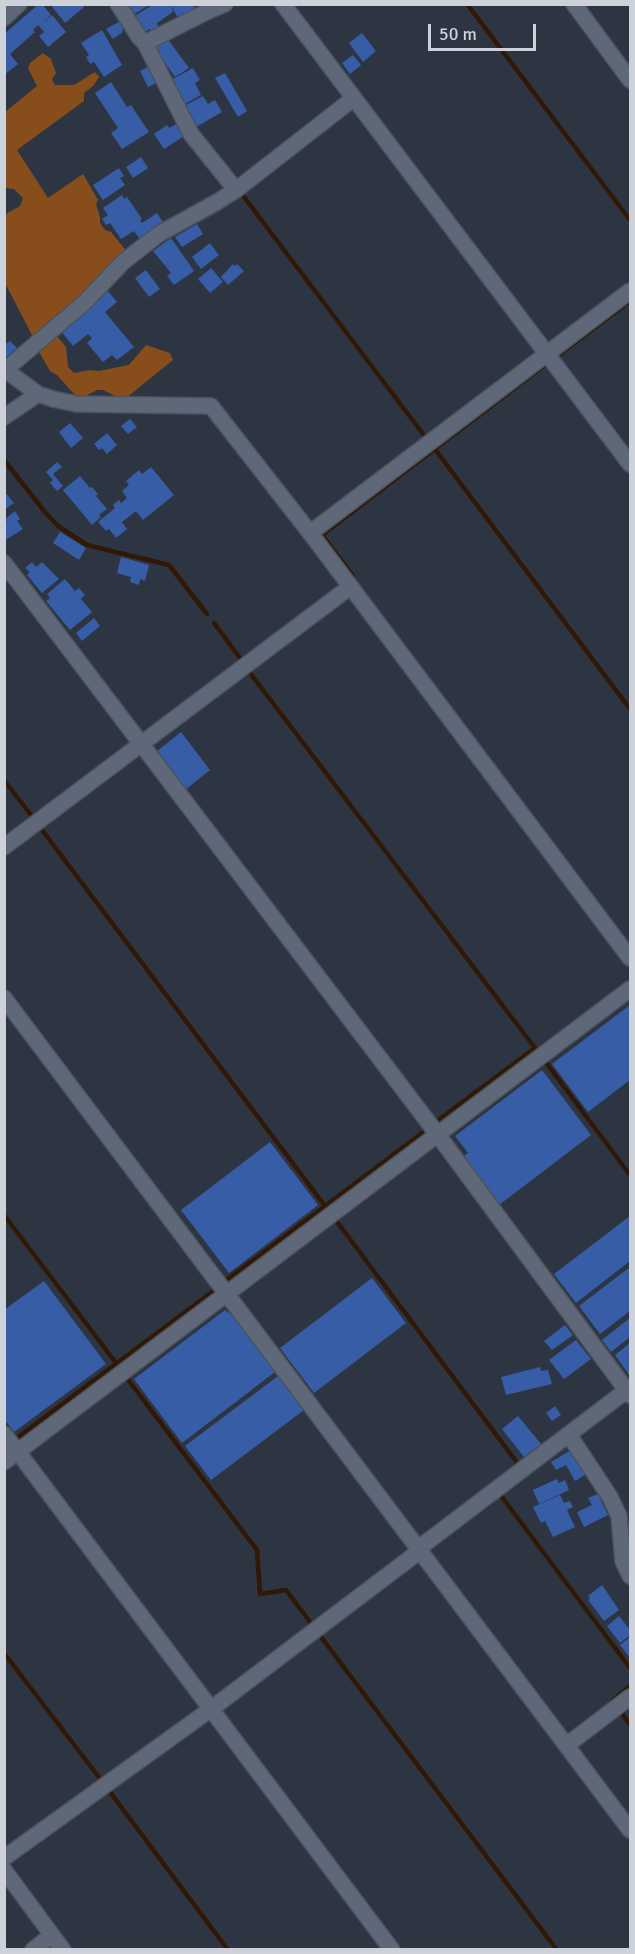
<!DOCTYPE html>
<html>
<head>
<meta charset="utf-8">
<style>
	body { margin:0 }
	#map { position:relative; width:635px; height:1954px; overflow:hidden; background:#2d3543; font-family:Signika,sans-serif }
	canvas { display:block }
	.frame { position:absolute; inset:0; border:6px solid #ccd1da; pointer-events:none }
	.scale { position:absolute; left:428px; top:24px; width:108px; height:27px; box-sizing:border-box; border:3px solid #ccd1da; border-top:0; padding-left:8px; font-size:18px; line-height:21px; white-space:nowrap; color:#ccd1da; -webkit-text-stroke:4px #2d3543; paint-order:stroke }
</style>
</head>
<body>
<div id="map">
<canvas width="635" height="1954"></canvas>
<div class="frame"></div>
<div class="scale">50 m</div>
</div>
<script>
const ctx = document.querySelector('canvas').getContext('2d');
ctx.lineJoin = 'round';
function fill(path, color) { ctx.fillStyle = color; ctx.fill(path, 'evenodd'); }
const poly = rows => new Path2D(rows.map(r => 'M' + r).join(''));
function trace(path, color, width, dash) { ctx.strokeStyle = color; ctx.lineWidth = width; ctx.lineCap = dash ? 'butt' : 'round'; ctx.setLineDash(dash || []); ctx.stroke(path); }
fill(poly([
	[43,53,51,59,56,73,52,79,55,85,74,85,95,72,99,77,93,86,84,93,84,101,17,150,48,198,83,174,98,200,96,204,100,217,100,223,105,230,111,232,128,253,34,339,5,283,4,215,20,206,23,198,14,189,5,188,5,112,37,86,28,68,30,63],
	[53,336,57,336,66,347,68,367,74,373,90,370,99,371,129,365,146,345,170,353,173,360,126,398,115,396,103,390,97,390,82,398,75,395,57,375,50,371,38,350]
]), '#874e1b');
trace(poly([
	[467,4,630,220],
	[241,193,423,434],
	[560,354,630,301],
	[434,448,630,709],
	[4,460,45,512,58,526,87,545,169,565,207,614],
	[353,576,322,535,545,365],
	[214,623,243,662],
	[250,673,535,1048,437,1121],
	[4,780,34,819],
	[42,830,325,1206],
	[547,1064,630,1175],
	[4,1215,116,1363],
	[338,1223,518,1464,515,1466],
	[228,1279,422,1133],
	[129,1381,257,1550,260,1594,286,1590,310,1622],
	[18,1437,212,1292],
	[499,1493,630,1668],
	[321,1637,557,1950],
	[4,1653,101,1780],
	[614,1703,612,1701,630,1686],
	[623,1715,630,1725],
	[107,1788,228,1950]
]), '#301804', 4.5);
fill(poly([
	[39,4,42,4,51,15,41,24,52,15,66,32,48,47,39,36,44,32,38,25,33,30,35,32,10,54,18,64,4,75,4,34],
	[50,4,83,4,84,7,65,23],
	[154,4,192,4,195,8,178,18,171,6,173,12,157,23,160,31,154,35,150,29,143,33,133,17],
	[123,5,149,5,131,16],
	[122,20,126,27,122,30,123,32,113,39,106,29],
	[102,30,122,65,104,77,94,62,90,64,86,57,89,55,81,43],
	[362,33,376,51,363,62,349,43],
	[167,38,189,68,175,77,154,47],
	[353,55,361,65,350,74,342,63],
	[153,64,161,81,148,87,140,71],
	[193,68,200,80,195,83,201,95,185,104,171,80],
	[225,73,247,111,238,117,215,78],
	[111,82,127,107,131,105,149,132,122,149,111,133,118,128,95,93],
	[203,96,208,104,215,100,222,112,196,127,184,106],
	[176,124,184,136,164,149,154,134,167,125,169,128],
	[141,157,148,168,133,178,126,167],
	[119,168,124,176,120,178,125,185,103,200,93,185],
	[122,195,124,199,127,197,142,219,140,220,142,223,157,213,164,224,141,241,134,231,121,239,110,223,106,225,102,219,108,215,103,208],
	[197,224,203,234,182,247,175,237],
	[171,238,194,271,174,285,167,276,171,273,153,251],
	[210,243,219,255,201,269,192,257],
	[233,264,235,266,237,264,244,271,228,285,221,277],
	[211,268,223,282,210,293,198,279],
	[146,270,160,289,149,297,135,278],
	[108,291,117,302,105,312,134,347,117,360,112,355,103,362,87,343,92,338,88,334,73,346,61,331],
	[10,341,17,348,4,359,4,345],
	[130,419,137,427,128,434,121,426],
	[70,423,83,438,71,448,59,432],
	[107,433,117,445,107,454,102,448,99,450,94,444],
	[57,462,62,467,53,474,63,486,57,491,50,483,53,480,46,472],
	[151,467,174,495,143,520,136,511,122,522,127,529,116,538,109,529,106,531,98,522,115,508,113,505,119,500,121,503,127,498,122,491,129,485,126,481,139,470,142,474],
	[80,476,90,488,92,487,98,494,96,496,107,509,99,515,101,517,92,525,63,490],
	[4,491,14,503,4,510],
	[15,511,20,519,17,521,23,529,4,541,4,524,7,522,5,519],
	[60,532,86,548,79,560,53,543],
	[121,557,149,565,145,581,140,579,139,585,130,582,131,577,117,573],
	[32,562,36,567,42,562,59,579,42,593,27,575,30,572,25,568],
	[65,579,75,591,79,588,85,595,81,599,92,612,70,630,46,601,50,598,47,594],
	[94,618,100,626,82,641,76,633],
	[181,732,210,770,185,790,156,752],
	[630,1005,630,1080,588,1112,552,1064],
	[542,1070,591,1135,499,1205,462,1157,468,1153,455,1136],
	[270,1142,318,1205,229,1273,181,1210],
	[630,1216,630,1261,576,1303,554,1274],
	[630,1267,630,1311,600,1334,579,1306],
	[372,1278,406,1323,314,1393,280,1348],
	[44,1281,106,1364,14,1432,4,1419,4,1310],
	[225,1310,232,1315,275,1372,182,1443,134,1379],
	[630,1318,630,1337,611,1352,602,1340],
	[565,1325,573,1335,552,1350,544,1341],
	[576,1340,591,1359,564,1379,549,1360],
	[630,1343,630,1376,615,1355],
	[540,1367,541,1371,548,1370,552,1384,506,1395,501,1377],
	[278,1376,304,1410,211,1480,185,1446],
	[555,1406,561,1415,552,1421,546,1413],
	[518,1416,541,1444,524,1457,502,1429],
	[573,1449,588,1473,575,1481,566,1465,556,1470,551,1462],
	[557,1479,559,1483,565,1480,569,1490,539,1504,533,1490],
	[598,1494,608,1515,584,1527,577,1512,592,1505,588,1498],
	[560,1495,564,1503,570,1501,573,1507,567,1510,575,1527,553,1537,545,1521,541,1523,533,1507],
	[602,1585,619,1610,604,1621,588,1600,590,1599,588,1596],
	[619,1616,630,1630,630,1635,620,1643,607,1626],
	[630,1637,630,1658,620,1645]
]), '#365da6');
const minor = poly([
	[118,4,139,37,145,43,191,134,236,190],
	[283,4,630,464],
	[4,18,19,4],
	[145,43,208,11,225,4],
	[4,369,38,394,53,399,77,404,211,406,314,538,630,958],
	[5,370,85,302,123,262,159,234,217,202,236,190,354,98],
	[4,417,38,394],
	[310,533,630,291],
	[4,563,438,1135,630,1395],
	[4,847,350,587],
	[4,998,630,1830],
	[4,1434,18,1452],
	[569,1435,610,1497,619,1516,623,1561,630,1576],
	[419,1548,627,1390],
	[567,1745,630,1697],
	[4,1858,211,1709,421,1550],
	[4,1870,63,1950],
	[33,1950,52,1935]
]);
const tertiary = poly([
	[574,4,630,80],
	[18,1452,392,1950],
	[4,1462,630,989]
]);
trace(minor, '#4c525e', 18);
trace(tertiary, '#4c525e', 18);
trace(minor, '#5f6878', 15);
trace(tertiary, '#5f6878', 15);
</script>
</body>
</html>
